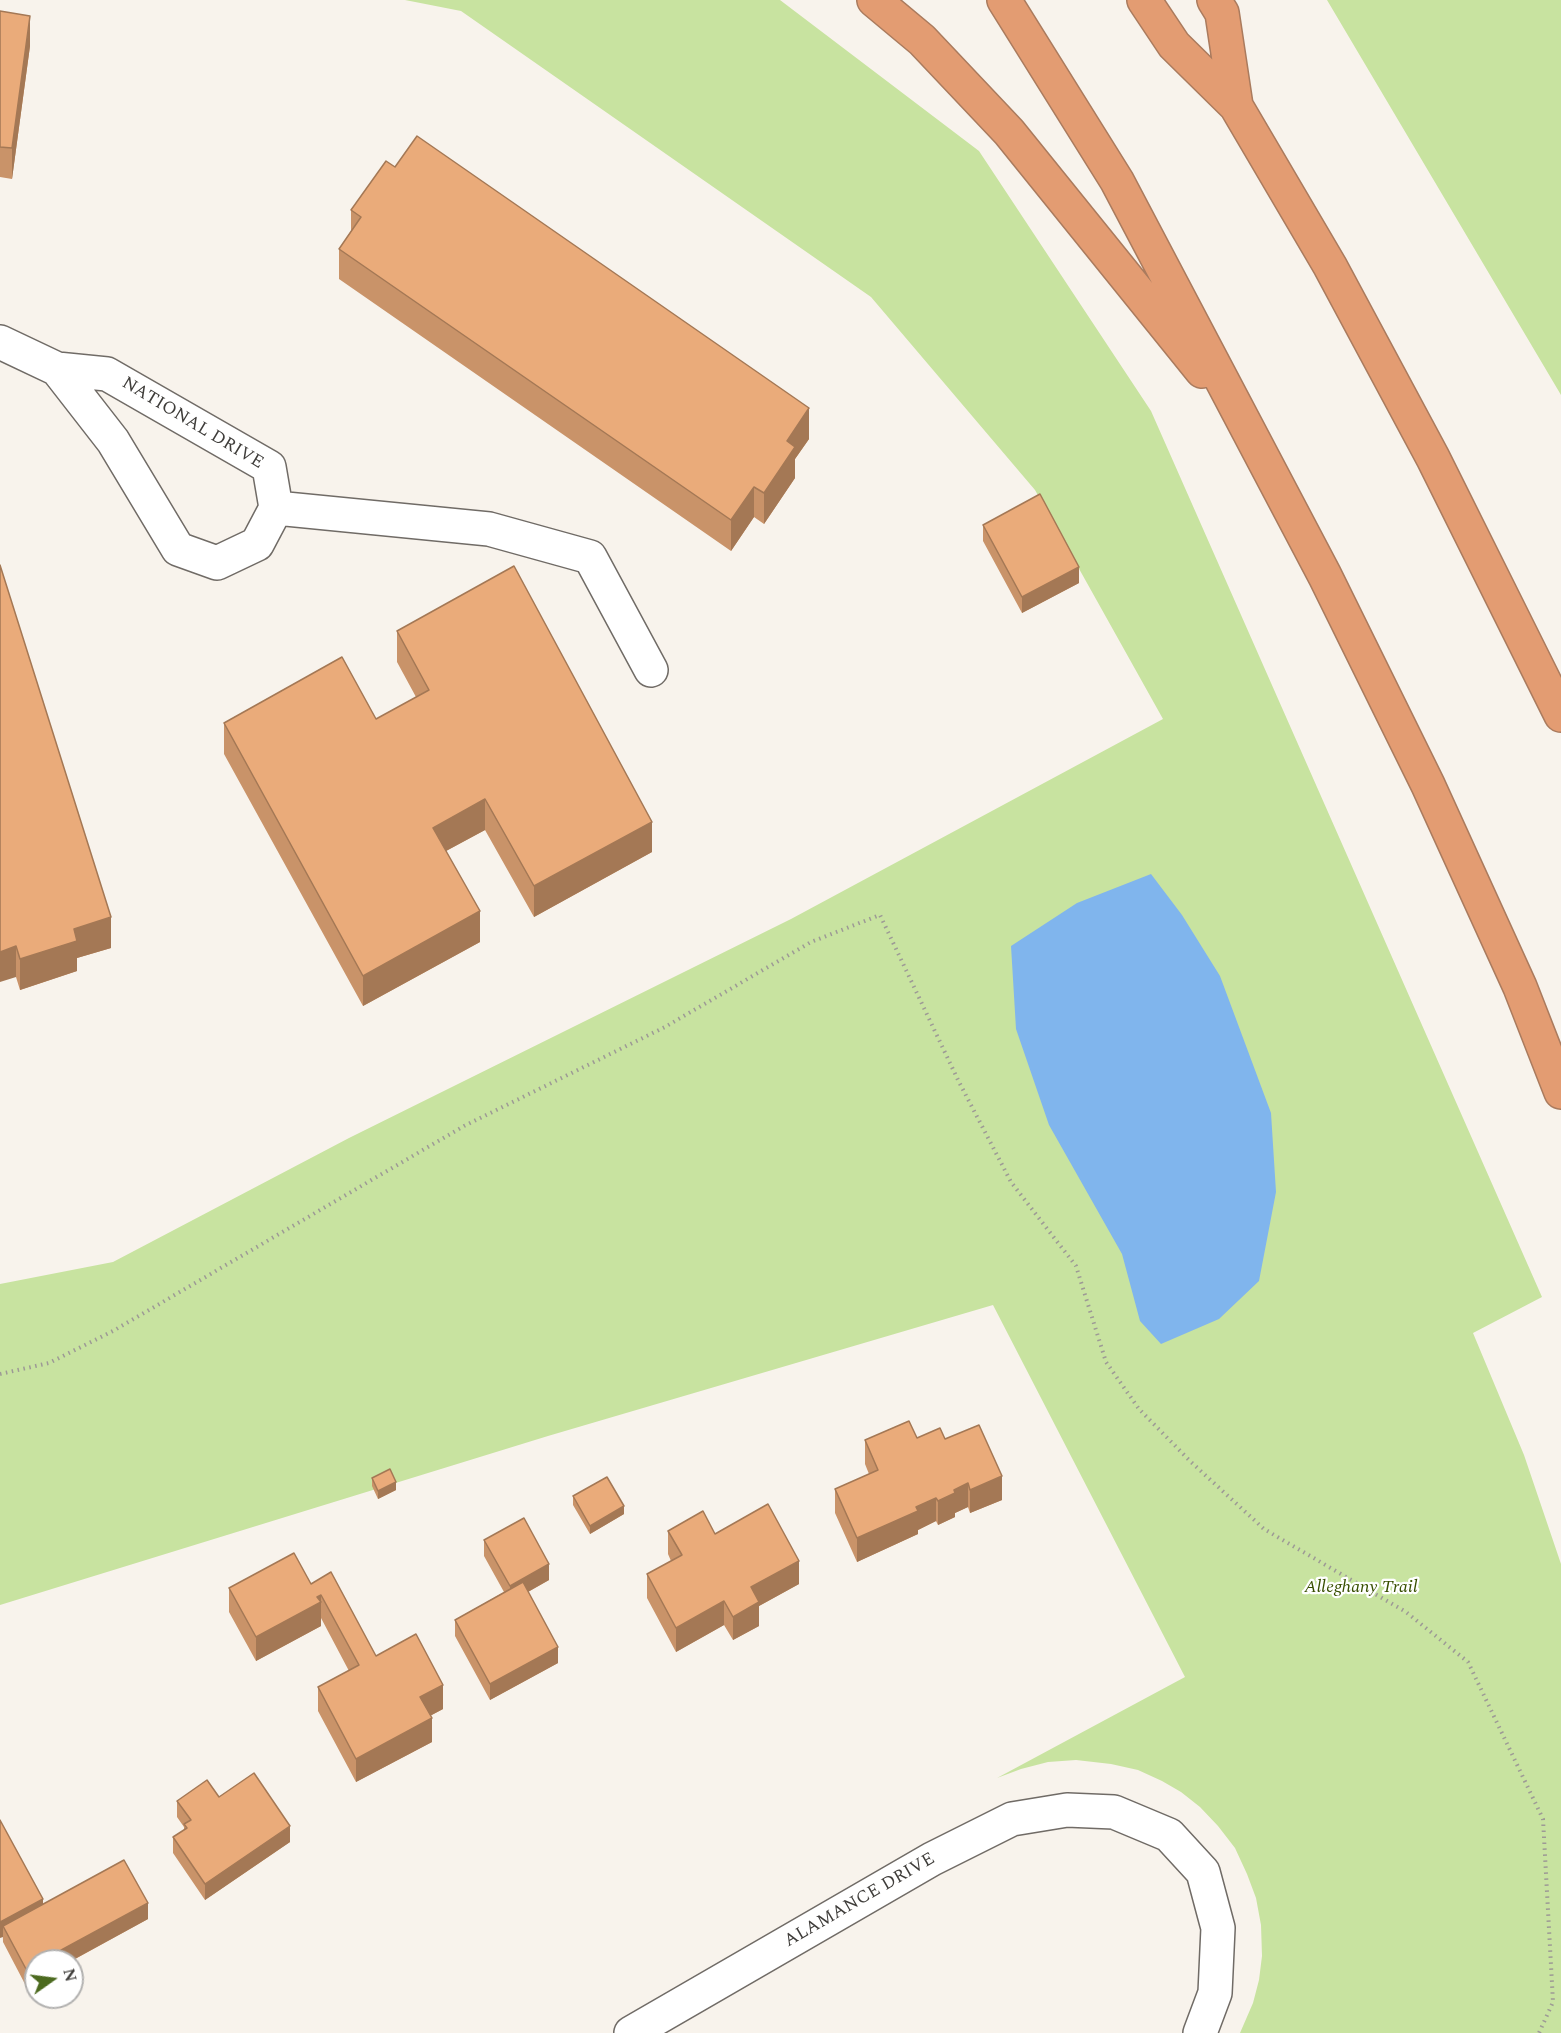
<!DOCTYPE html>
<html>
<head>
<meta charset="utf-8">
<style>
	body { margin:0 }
	#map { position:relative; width:1561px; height:2033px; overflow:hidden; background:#f8f3ec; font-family:Spectral,serif }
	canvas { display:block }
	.north { position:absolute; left:24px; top:1949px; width:60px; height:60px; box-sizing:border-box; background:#fff; border:2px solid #b2b1b0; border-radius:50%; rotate:76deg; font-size:16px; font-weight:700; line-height:24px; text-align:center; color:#3f3d3a }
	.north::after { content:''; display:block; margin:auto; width:21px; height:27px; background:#4c6a1f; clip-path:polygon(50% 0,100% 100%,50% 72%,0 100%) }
</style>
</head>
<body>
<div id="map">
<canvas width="1561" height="2033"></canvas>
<div class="north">N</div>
</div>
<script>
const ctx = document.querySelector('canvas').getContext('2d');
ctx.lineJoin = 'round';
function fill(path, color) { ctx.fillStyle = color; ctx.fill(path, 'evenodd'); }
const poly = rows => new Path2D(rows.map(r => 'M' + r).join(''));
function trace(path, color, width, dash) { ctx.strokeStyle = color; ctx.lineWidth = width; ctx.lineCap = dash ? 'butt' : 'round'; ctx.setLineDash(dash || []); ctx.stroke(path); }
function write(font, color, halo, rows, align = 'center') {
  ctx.font = font + ' Spectral,serif'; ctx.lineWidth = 4.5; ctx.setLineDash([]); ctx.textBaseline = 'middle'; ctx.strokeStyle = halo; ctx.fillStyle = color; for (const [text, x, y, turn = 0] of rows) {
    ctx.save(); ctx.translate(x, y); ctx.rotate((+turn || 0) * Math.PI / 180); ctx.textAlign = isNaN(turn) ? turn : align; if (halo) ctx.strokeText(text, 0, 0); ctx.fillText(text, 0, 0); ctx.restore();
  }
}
fill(poly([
	[405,0,780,0,979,151,1151,411,1542,1297,1473,1333,1524,1455,1561,1564,1561,2033,1240,2033,1253,2003,1259,1980,1262,1956,1261,1925,1256,1898,1247,1874,1235,1848,1218,1826,1200,1807,1181,1792,1162,1781,1138,1770,1111,1764,1076,1760,1048,1762,1021,1769,997,1778,1185,1677,993,1305,548,1436,0,1605,0,1284,113,1262,349,1138,791,919,1163,719,1035,490,871,297,461,11],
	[1327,0,1561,0,1561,395]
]), '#c8e3a0');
fill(poly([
	[1151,874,1182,915,1220,976,1271,1113,1276,1192,1259,1281,1219,1319,1161,1344,1140,1321,1122,1254,1049,1125,1016,1029,1011,946,1077,903]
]), '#80b5ed');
const minor = poly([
	[0,342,57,369,107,374,269,467,276,508,257,544,217,563,178,549,113,441,57,369],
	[276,508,489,529,590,557,651,670],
	[631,2033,932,1859,1012,1819,1067,1810,1114,1812,1169,1835,1203,1872,1218,1928,1215,1993,1200,2033]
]);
const highway = poly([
	[874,0,922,40,1009,132,1202,371],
	[1004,0,1117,181,1325,576,1428,785,1520,987,1561,1092],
	[1144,0,1174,45,1236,106,1330,266,1433,458,1561,715],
	[1214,0,1222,13,1236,106]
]);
trace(minor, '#706b66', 36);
trace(highway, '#aa7b5e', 36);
trace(poly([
	[0,1374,49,1363,113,1331,464,1126,665,1027,811,942,880,915,958,1080,1011,1182,1076,1266,1106,1362,1139,1409,1191,1462,1264,1529,1406,1612,1468,1662,1543,1819,1553,2002,1539,2033]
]), '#9d9a95', 4, [1.5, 4.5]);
trace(minor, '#fff', 33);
trace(highway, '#e39c72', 33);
fill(poly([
	[0,11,30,46,12,179,0,177],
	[351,210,809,439,795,459,795,478,764,524,754,517,731,551,339,279,339,249,351,231],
	[983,525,1079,583,1022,613,983,541],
	[0,565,111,948,77,958,77,971,20,990,16,977],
	[397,631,652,852,534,917,485,830,446,851,480,942,363,1006,224,754,224,723,376,719,416,697,397,662],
	[917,1438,945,1439,1002,1500,970,1513,968,1507,955,1513,955,1517,938,1525,936,1521,918,1530,918,1534,857,1562,835,1513,835,1489,869,1474,865,1464,865,1440],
	[372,1478,396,1490,378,1499,372,1486],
	[573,1496,624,1514,590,1534,573,1505],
	[668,1531,715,1534,799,1584,759,1606,759,1626,733,1640,724,1625,676,1652,647,1598,647,1574,671,1561,668,1554],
	[484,1540,549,1580,528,1592,558,1663,490,1700,455,1636,455,1620,504,1592,484,1556],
	[311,1584,376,1656,443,1709,430,1716,432,1742,356,1782,318,1711,318,1687,349,1671,321,1618,321,1626,256,1661,229,1612,229,1588],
	[219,1797,290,1842,205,1900,173,1853,173,1837,184,1830,184,1827,177,1817,177,1801],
	[0,1820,43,1904,148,1919,26,1986,3,1942]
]), '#c99369');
fill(poly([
	[30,16,30,46,12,179,12,148],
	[809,408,809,439,795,459,795,478,764,524,764,493,787,441],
	[754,487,754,517,731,551,731,520],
	[1079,567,1079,583,1022,613,1022,597],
	[485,799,485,830,433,858,433,828],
	[652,822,652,852,534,917,534,886],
	[480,911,480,942,363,1006,363,976],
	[111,917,111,948,77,958,77,971,20,990,20,959,74,929],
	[16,946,16,977,0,982,0,952],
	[1002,1476,1002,1500,970,1513,970,1490],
	[396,1482,396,1490,378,1499,378,1491],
	[968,1483,968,1507,955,1513,955,1517,938,1525,938,1501,954,1490],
	[936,1498,936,1521,918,1530,918,1534,857,1562,857,1538,916,1507],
	[624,1506,624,1514,590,1534,590,1526],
	[799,1561,799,1584,759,1606,759,1626,733,1640,733,1617,751,1587],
	[549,1564,549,1580,510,1602,510,1586],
	[321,1595,321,1626,256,1661,256,1637],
	[724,1601,724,1625,676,1652,676,1628],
	[558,1647,558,1663,490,1700,490,1684],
	[443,1685,443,1709,420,1721,420,1697],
	[432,1718,432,1742,356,1782,356,1759],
	[290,1826,290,1842,205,1900,205,1884],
	[43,1899,43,1915,3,1926,3,1937,0,1938,0,1922],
	[148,1903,148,1919,71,1961,41,1961],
	[36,1964,36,1980,26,1986,26,1969]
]), '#a47855');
const building = poly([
	[0,11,30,16,12,148,0,147,0,11],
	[417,136,809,408,787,441,795,447,764,493,754,487,731,520,339,249,361,217,351,210,386,161,395,167,417,136],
	[1040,494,1079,567,1022,597,983,525,1040,494],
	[0,565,111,917,74,929,77,941,20,959,16,946,0,952,0,565],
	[514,566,652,822,534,886,485,799,433,828,480,911,363,976,224,723,342,657,376,719,429,690,397,631,514,566],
	[909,1421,917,1438,940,1428,945,1439,979,1425,1002,1476,970,1490,968,1483,954,1490,955,1493,938,1501,936,1498,916,1507,918,1511,857,1538,835,1489,878,1470,865,1440,909,1421],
	[390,1469,396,1482,378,1491,372,1478,390,1469],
	[607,1477,624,1506,590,1526,573,1496,607,1477],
	[768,1504,799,1561,751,1587,759,1602,733,1617,724,1601,676,1628,647,1574,682,1555,668,1531,703,1511,715,1534,768,1504],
	[524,1518,549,1564,510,1586,484,1540,524,1518],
	[294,1553,311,1584,331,1572,376,1656,416,1634,443,1685,420,1697,432,1718,356,1759,318,1687,359,1665,321,1595,317,1597,321,1602,256,1637,229,1588,294,1553],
	[523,1582,558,1647,490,1684,455,1620,523,1582],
	[254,1773,290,1826,205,1884,173,1837,187,1828,184,1824,191,1820,177,1801,207,1780,219,1797,254,1773],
	[0,1820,43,1899,0,1922,0,1820],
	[124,1860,148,1903,41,1961,36,1961,36,1964,26,1969,3,1926,124,1860]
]);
fill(building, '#eaab7a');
trace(building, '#a47855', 1.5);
write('18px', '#3f3d3a', '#fff', [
	["NATIONAL DRIVE",192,424,31],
	["ALAMANCE DRIVE",860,1901,-30]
]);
write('italic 18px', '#384f00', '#fff', [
	["Alleghany Trail",1361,1588]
]);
</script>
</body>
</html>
